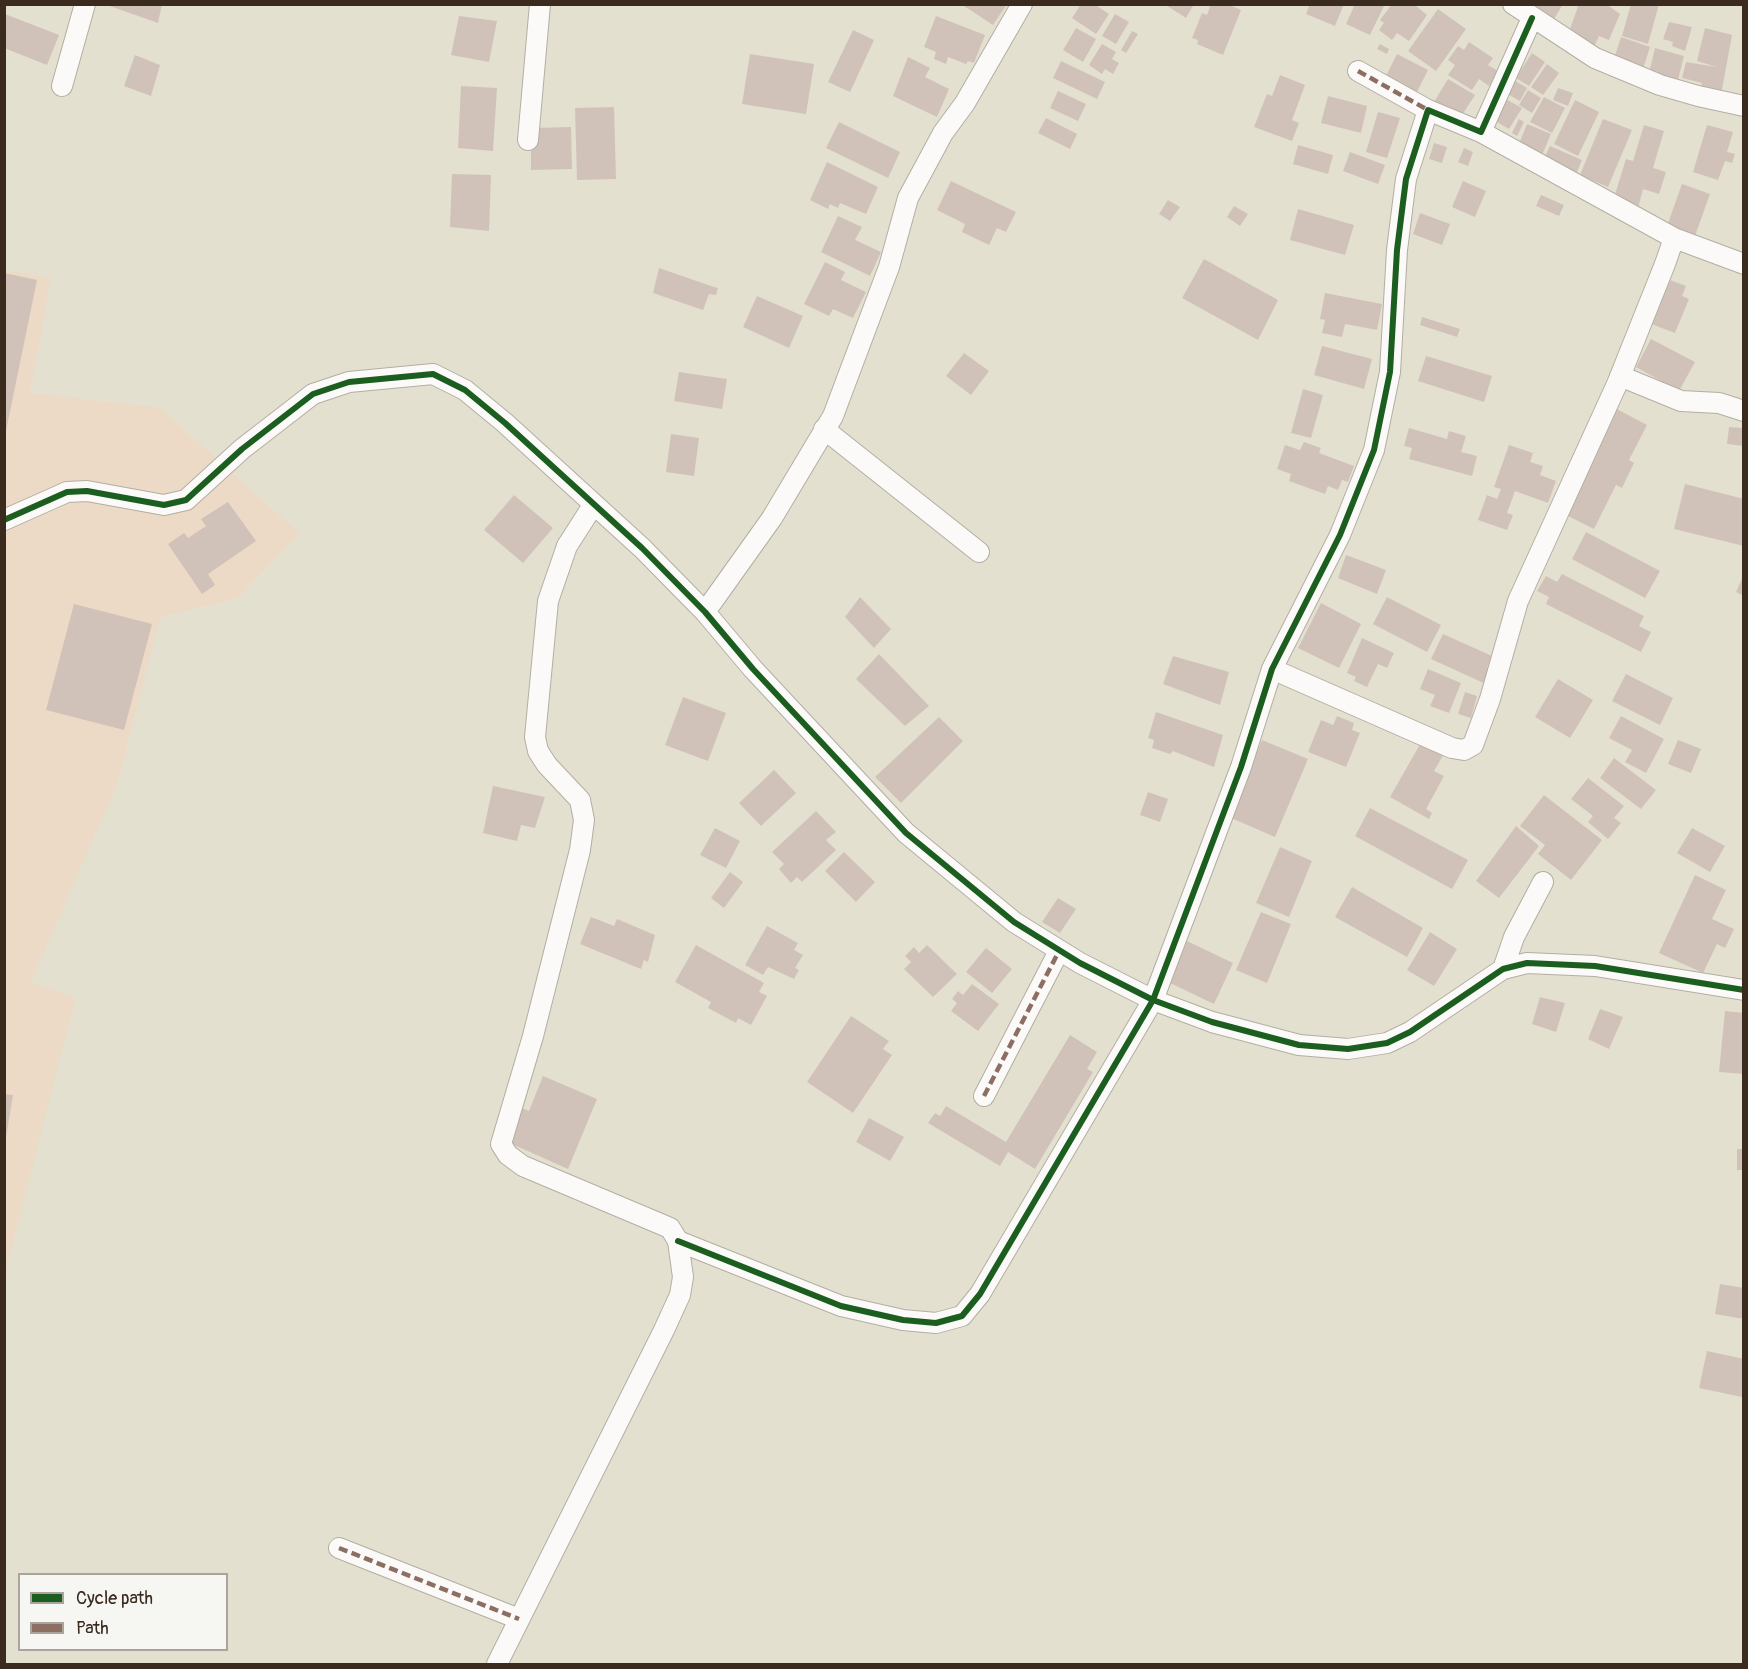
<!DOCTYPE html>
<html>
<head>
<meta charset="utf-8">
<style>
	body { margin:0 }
	#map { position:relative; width:1748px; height:1669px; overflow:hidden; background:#e4e0d0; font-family:Pangolin,sans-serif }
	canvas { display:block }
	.frame { position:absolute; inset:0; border:6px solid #3b2a1e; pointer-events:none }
	.legend { position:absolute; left:18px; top:1573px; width:210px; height:78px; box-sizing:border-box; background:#f6f6f2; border:2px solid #aba49d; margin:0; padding:8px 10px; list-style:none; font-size:18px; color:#3b2a1e }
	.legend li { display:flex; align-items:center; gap:12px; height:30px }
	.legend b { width:30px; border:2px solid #aba49d }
</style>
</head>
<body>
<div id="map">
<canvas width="1748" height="1669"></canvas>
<div class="frame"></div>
<ul class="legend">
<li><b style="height:8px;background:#1b5e20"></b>Cycle path</li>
<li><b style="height:8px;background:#8d6e63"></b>Path</li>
</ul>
</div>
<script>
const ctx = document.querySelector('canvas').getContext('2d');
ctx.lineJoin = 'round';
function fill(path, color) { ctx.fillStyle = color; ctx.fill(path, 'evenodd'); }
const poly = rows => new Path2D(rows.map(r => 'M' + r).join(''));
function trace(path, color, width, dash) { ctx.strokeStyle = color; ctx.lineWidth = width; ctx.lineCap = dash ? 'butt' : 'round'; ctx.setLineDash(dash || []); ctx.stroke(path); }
fill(poly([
	[5,270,51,278,30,393,160,408,299,533,238,598,160,617,118,782,31,982,75,998,5,1275]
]), '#ecd9c6');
fill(poly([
	[104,4,162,4,158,23],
	[961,4,1007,4,993,25],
	[1081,4,1094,4,1109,14,1096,34,1072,18],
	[1164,4,1194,4,1186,18],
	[1211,4,1227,4,1241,10,1223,55,1197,44,1198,40,1192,38,1202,13,1207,15],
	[1310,4,1344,4,1335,26,1306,14],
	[1355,4,1385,4,1370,35,1346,24],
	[1392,4,1417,4,1416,6,1427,15,1409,41,1397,33,1392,40,1379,30,1384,23,1380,20],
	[1531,4,1563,4,1554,19],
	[1579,4,1606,4,1620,14,1609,40,1599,36,1592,51,1566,40],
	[1631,4,1659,4,1648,44,1622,36],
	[1438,9,1466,29,1436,71,1408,51],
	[5,14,59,35,47,65,4,48],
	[1115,14,1129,22,1116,44,1102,36],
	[459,16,497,21,489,62,451,55],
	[936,16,985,35,974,63,968,61,966,64,948,57,946,64,934,59,936,52,924,47],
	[1669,22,1692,27,1685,51,1672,46,1673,42,1663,39],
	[1076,28,1096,39,1083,62,1063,50],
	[1705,28,1732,35,1720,100,1700,95,1702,83,1682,78,1686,62,1717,67,1697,61],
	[853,30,874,40,850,92,828,82],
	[1132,31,1138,34,1126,53,1121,50],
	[1621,37,1650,47,1642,72,1613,62],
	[1469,42,1493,58,1488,65,1498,71,1489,86,1479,79,1472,90,1448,75,1455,65,1448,60,1458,46,1464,50],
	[1102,44,1116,52,1112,59,1119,63,1113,74,1105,69,1102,74,1089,65],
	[1380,44,1389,49,1387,54,1377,49],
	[1655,48,1684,56,1677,84,1648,77],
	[1532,53,1545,62,1529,86,1516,78],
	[750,54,814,64,806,114,742,104],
	[1397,54,1428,70,1417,92,1413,90,1411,96,1399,90,1402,84,1386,76],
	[135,55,160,65,151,96,124,86],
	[908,57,930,68,925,77,949,89,937,117,893,96],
	[1061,61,1105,82,1097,99,1053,78],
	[1547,64,1559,73,1543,95,1531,87],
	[1280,75,1305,85,1292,120,1299,123,1292,141,1254,127,1267,94,1272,96],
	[1448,79,1475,95,1460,118,1434,102],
	[1512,79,1527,88,1520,101,1504,92],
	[461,86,497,88,493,151,458,148],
	[1558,88,1573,93,1568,106,1553,100],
	[1528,90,1541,98,1532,113,1519,105],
	[1058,91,1086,104,1078,121,1050,108],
	[1328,96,1367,106,1361,133,1321,123],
	[1502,97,1522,108,1509,129,1490,118],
	[1544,97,1565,108,1552,133,1530,122],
	[1575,100,1599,112,1578,156,1554,144],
	[614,107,616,179,577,180,575,108],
	[1378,112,1400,118,1387,158,1366,152],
	[1046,118,1077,134,1070,149,1038,133],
	[1519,119,1524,122,1517,136,1512,133],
	[1603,119,1632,130,1608,187,1580,175],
	[839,122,900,152,888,178,826,148],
	[1527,124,1551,134,1540,160,1516,151],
	[1644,125,1664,131,1653,168,1666,172,1659,194,1643,189,1637,212,1612,204,1626,159,1633,161],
	[1707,125,1733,132,1727,152,1735,154,1732,163,1725,161,1718,180,1693,172],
	[571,127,572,169,531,170,531,128],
	[1434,143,1447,147,1442,163,1429,159],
	[1298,145,1333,155,1328,174,1293,164],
	[1550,146,1582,160,1574,179,1541,165],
	[1464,148,1473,152,1468,166,1458,162],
	[1350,152,1385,165,1378,184,1343,171],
	[827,162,878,187,866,214,840,203,838,208,830,204,828,209,810,200],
	[452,174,491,175,489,231,450,227],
	[951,181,1016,212,1006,232,997,228,989,245,962,232,965,224,937,210],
	[1463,181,1486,191,1475,217,1452,207],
	[1682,184,1710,194,1695,236,1667,226],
	[1541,195,1564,205,1559,216,1536,206],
	[1168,200,1180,207,1170,221,1159,214],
	[1234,206,1248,214,1240,226,1227,217],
	[1298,209,1354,225,1345,255,1290,240],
	[1420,213,1450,224,1442,245,1413,234],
	[838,216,862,227,855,240,881,252,870,276,821,252],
	[1204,259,1278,300,1258,340,1182,298],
	[825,262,845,272,841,280,866,292,853,318,833,309,829,316,804,304],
	[659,268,714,287,718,288,716,295,709,294,703,310,653,293],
	[4,273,37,280,6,431,4,430],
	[1670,280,1686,286,1682,296,1689,299,1675,333,1651,324],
	[1325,293,1382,304,1377,330,1345,324,1342,337,1322,333,1325,320,1320,319],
	[757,296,803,316,789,348,743,327],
	[1422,317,1460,329,1457,337,1420,325],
	[1651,339,1695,362,1679,391,1636,367],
	[1322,346,1372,359,1364,389,1314,375],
	[964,353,989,371,971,395,946,376],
	[1426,356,1492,376,1484,402,1418,381],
	[679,372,727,379,722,409,674,401],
	[1303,389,1323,395,1311,438,1291,433],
	[1615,408,1647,425,1629,460,1634,463,1622,488,1616,485,1594,529,1562,513],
	[1729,427,1744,428,1744,446,1727,444],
	[1409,428,1447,439,1449,431,1466,436,1461,452,1477,456,1472,476,1409,459,1412,448,1404,446],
	[671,434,699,438,694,476,666,472],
	[1304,442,1321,448,1319,453,1354,466,1348,482,1342,480,1338,490,1328,486,1325,494,1289,481,1291,474,1277,469,1285,445,1300,450],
	[1509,445,1533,453,1530,462,1543,466,1540,475,1556,481,1548,503,1515,491,1507,513,1513,515,1507,530,1478,520,1487,495,1497,499,1501,489,1494,487],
	[1685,484,1744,499,1744,546,1674,529],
	[514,495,553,528,523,563,484,530],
	[228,502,256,541,208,574,215,585,202,594,168,544,184,533,188,538,206,526,201,519],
	[1586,532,1660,571,1645,598,1572,559],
	[1346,555,1386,570,1377,594,1338,578],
	[1562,574,1644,616,1639,626,1651,632,1641,652,1546,604,1549,597,1537,591,1546,576,1557,582],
	[1744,574,1744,596,1736,592],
	[860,597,891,629,874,648,845,617],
	[1387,597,1441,625,1427,652,1373,624],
	[1321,603,1361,624,1339,668,1298,648],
	[74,604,152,624,124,730,46,710],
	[1443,634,1492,656,1487,667,1495,671,1488,685,1431,659],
	[1362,638,1394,653,1387,668,1378,664,1367,687,1354,681,1356,677,1347,673],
	[879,654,929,706,905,726,856,679],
	[1173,656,1229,672,1220,705,1163,684],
	[1428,669,1461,683,1449,713,1430,706,1435,695,1420,689],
	[1626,674,1673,698,1660,725,1612,701],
	[1558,679,1593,700,1570,738,1535,717],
	[1465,692,1477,696,1471,718,1458,714],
	[683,697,726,713,708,761,665,745],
	[1156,712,1223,735,1214,767,1173,751,1170,754,1152,748,1154,740,1148,738],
	[1337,716,1354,723,1352,730,1360,733,1346,767,1308,752,1321,720,1333,725],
	[1621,716,1664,739,1646,773,1625,762,1632,750,1609,738],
	[939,717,963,741,901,803,875,777],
	[1423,739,1445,752,1434,771,1444,776,1426,809,1432,813,1429,819,1390,797],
	[1262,740,1308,759,1275,837,1229,817],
	[1678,740,1701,749,1691,773,1668,764],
	[1614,758,1656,790,1641,809,1600,778],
	[774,770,796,793,761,826,739,803],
	[1588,778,1624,806,1614,818,1621,823,1608,839,1588,822,1593,816,1571,799],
	[493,786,545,797,535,828,521,825,517,841,483,833],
	[1148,792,1168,799,1160,822,1140,815],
	[1544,795,1602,840,1571,880,1538,854,1545,845,1520,826],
	[1370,808,1468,860,1452,889,1355,836],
	[816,811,836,832,826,840,836,850,802,882,797,877,791,883,779,869,784,864,772,852],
	[1516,826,1539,846,1499,898,1476,881],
	[715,828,740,841,726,868,700,855],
	[1692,828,1725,846,1710,872,1677,853],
	[1280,847,1312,861,1289,917,1256,903],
	[844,852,875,882,856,902,825,871],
	[730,872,743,882,724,908,711,898],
	[1695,875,1726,890,1712,919,1734,929,1725,948,1717,944,1703,973,1659,953],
	[1352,887,1423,928,1407,957,1335,917],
	[1058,898,1076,909,1060,933,1042,922],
	[1261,912,1291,924,1267,983,1236,970],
	[591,917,614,926,617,919,655,935,648,962,644,960,641,969,580,944],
	[767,926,798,943,794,950,803,955,795,968,799,970,794,979,768,967,763,975,745,965],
	[1430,932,1457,949,1434,986,1407,970],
	[1187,941,1233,963,1214,1004,1168,982],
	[696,945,764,983,759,992,767,996,751,1025,738,1018,736,1023,708,1008,711,1002,675,982],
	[927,945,957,974,933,997,904,969,911,962,905,956,914,947,919,953],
	[986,948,1012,969,992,993,966,972],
	[972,984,999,1004,978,1031,951,1011,957,1003,952,999,958,991,963,995],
	[1540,997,1565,1003,1556,1032,1532,1024],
	[1600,1009,1623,1017,1609,1049,1588,1039],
	[1725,1011,1744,1013,1744,1074,1719,1072],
	[851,1016,889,1041,883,1049,892,1055,853,1113,807,1082],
	[1070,1035,1097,1052,1087,1069,1093,1072,1035,1169,1008,1152,1000,1166,928,1123,935,1113,940,1116,946,1106,1006,1142],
	[543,1076,597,1099,568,1169,512,1144,518,1124,511,1121,517,1106,529,1111],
	[4,1094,13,1095,6,1137,4,1137],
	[869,1118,904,1137,890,1161,856,1142],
	[1737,1149,1744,1149,1744,1170,1737,1170],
	[1720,1284,1744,1288,1744,1319,1715,1314],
	[1707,1351,1744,1359,1742,1397,1699,1388]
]), '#d1c2b9');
const street = poly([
	[1513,4,1595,58,1660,85,1698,96,1744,106],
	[1358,71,1428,110],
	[62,86,85,4],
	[528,140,540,4],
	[1674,238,1744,264],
	[1620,376,1681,401,1719,403,1744,411],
	[824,429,979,552],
	[4,520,67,492,87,491,164,505,186,500,242,449,313,394,349,382,433,374,465,390,505,423,642,548,705,612,753,669,906,833,1014,922,1080,963,1153,1000,1212,1022,1299,1045,1348,1049,1387,1043,1410,1032,1503,969,1527,963,1595,966,1744,990],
	[705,612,772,518,833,416,889,267,908,198,943,133,965,103,1022,4],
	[1272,669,1452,748,1464,750,1473,745,1490,699,1518,601,1617,384,1665,264,1674,238,1481,132],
	[1503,969,1514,937,1543,882],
	[984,1096,1059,951],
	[678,1241,841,1306,903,1320,936,1323,962,1316,980,1294,1153,1000,1241,767,1272,669,1340,535,1374,450,1390,372,1397,250,1406,179,1428,110,1481,132,1532,18],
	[339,1548,519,1619],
	[497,1664,664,1330,680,1295,683,1277,678,1241,670,1228,523,1166,508,1155,501,1144,533,1036,580,850,584,820,580,800,547,765,538,751,535,737,548,601,567,546,594,504]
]);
trace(street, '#b2aea3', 22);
trace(street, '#fbfaf8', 20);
trace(poly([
	[1358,71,1428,110],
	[984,1096,1059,951],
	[339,1548,519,1619]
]), '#8d6e63', 4.5, [9, 4.5]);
trace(poly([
	[4,520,67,492,87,491,164,505,186,500,242,449,313,394,349,382,433,374,465,390,505,423,642,548,705,612,753,669,906,833,1014,922,1080,963,1153,1000,1212,1022,1299,1045,1348,1049,1387,1043,1410,1032,1503,969,1527,963,1595,966,1744,990],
	[678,1241,841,1306,903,1320,936,1323,962,1316,980,1294,1153,1000,1241,767,1272,669,1340,535,1374,450,1390,372,1397,250,1406,179,1428,110,1481,132,1532,18]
]), '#1b5e20', 6);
</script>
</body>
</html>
